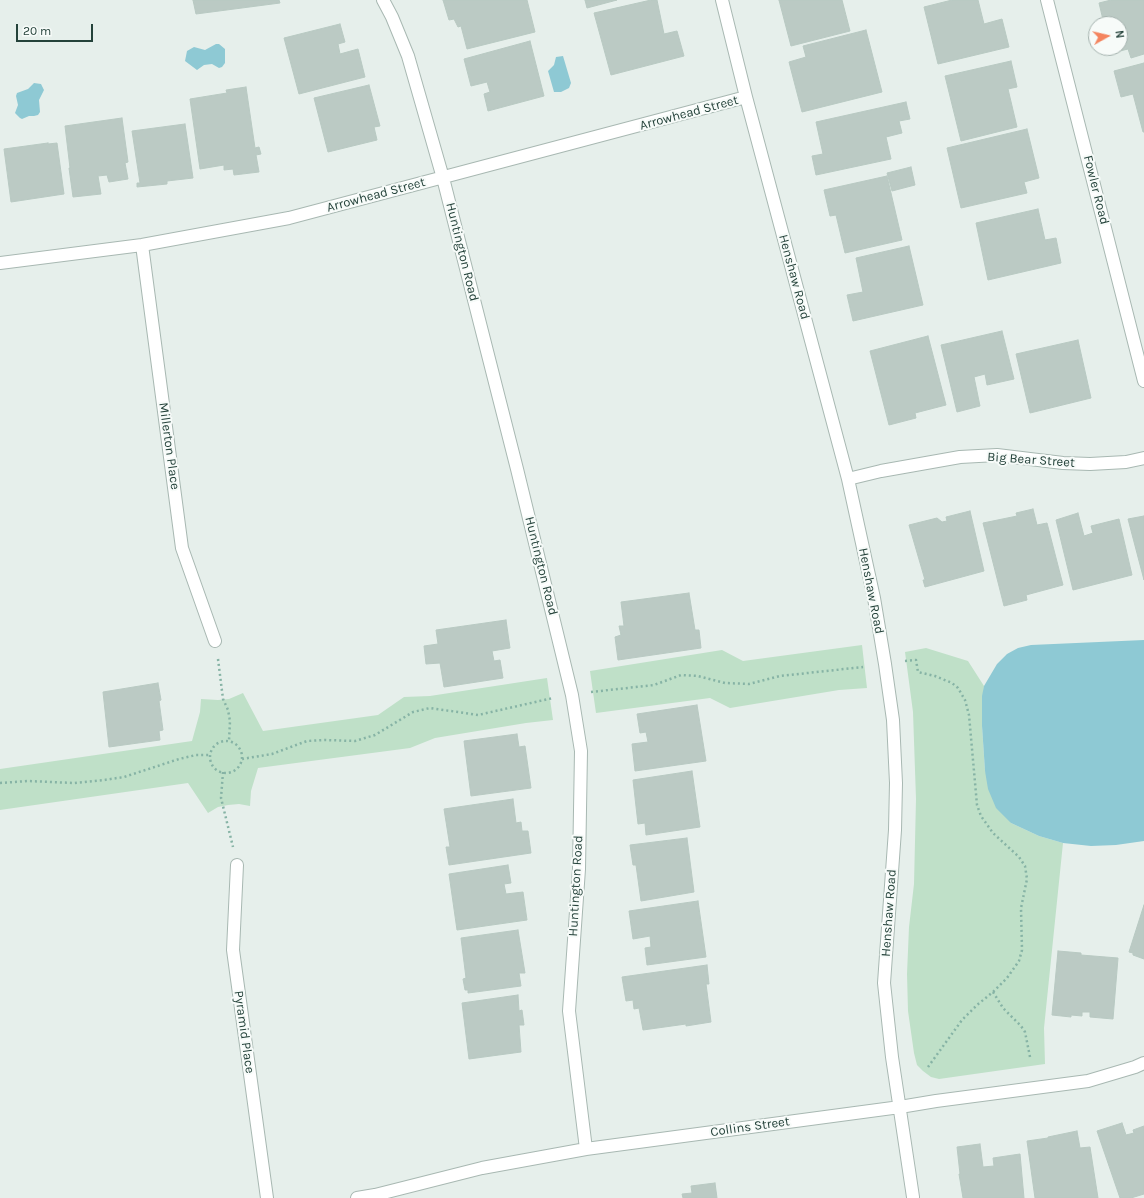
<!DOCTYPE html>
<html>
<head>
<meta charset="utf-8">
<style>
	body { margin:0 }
	#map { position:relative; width:1144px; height:1198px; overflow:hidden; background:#e6efeb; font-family:Karla,sans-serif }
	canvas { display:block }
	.north { position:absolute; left:1088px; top:16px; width:40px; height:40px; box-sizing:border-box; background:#f7fbf9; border:1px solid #a3b1ad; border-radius:50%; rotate:82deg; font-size:11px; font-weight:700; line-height:16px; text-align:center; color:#24423a }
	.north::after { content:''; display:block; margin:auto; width:14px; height:18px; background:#f4845f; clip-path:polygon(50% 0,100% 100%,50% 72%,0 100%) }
	.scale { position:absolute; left:16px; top:24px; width:77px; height:18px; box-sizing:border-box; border:2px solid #24423a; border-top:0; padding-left:5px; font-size:12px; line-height:14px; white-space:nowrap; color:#24423a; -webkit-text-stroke:3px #f7fbf9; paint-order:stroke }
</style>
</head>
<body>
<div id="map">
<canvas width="1144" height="1198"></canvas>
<div class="north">N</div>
<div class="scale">20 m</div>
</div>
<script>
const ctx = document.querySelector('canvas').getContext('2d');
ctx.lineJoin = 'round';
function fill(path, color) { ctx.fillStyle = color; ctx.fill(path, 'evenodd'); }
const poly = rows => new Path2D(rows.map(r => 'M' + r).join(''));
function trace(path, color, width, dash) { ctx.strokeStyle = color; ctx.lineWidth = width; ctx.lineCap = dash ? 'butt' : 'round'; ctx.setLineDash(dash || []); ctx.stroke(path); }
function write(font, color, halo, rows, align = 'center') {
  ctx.font = font + ' Karla,sans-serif'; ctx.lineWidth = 4; ctx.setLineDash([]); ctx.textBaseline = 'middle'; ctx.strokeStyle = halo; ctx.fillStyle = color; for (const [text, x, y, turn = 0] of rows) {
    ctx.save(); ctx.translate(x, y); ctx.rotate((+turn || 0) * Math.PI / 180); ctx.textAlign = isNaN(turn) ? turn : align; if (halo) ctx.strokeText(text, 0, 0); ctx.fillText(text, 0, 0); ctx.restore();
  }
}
fill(poly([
	[862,645,867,688,839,690,730,708,710,698,596,713,590,671,722,650,743,661],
	[926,648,968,661,984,686,982,726,985,771,1011,823,1039,836,1063,843,1044,1028,1045,1064,939,1079,931,1077,923,1071,917,1065,914,1053,908,1011,907,974,909,927,914,884,916,799,913,712,905,652],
	[547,678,553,720,526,723,435,738,410,748,258,768,251,791,250,806,239,804,228,805,218,807,208,813,188,783,0,810,0,769,192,741,200,712,201,699,218,700,229,699,243,693,263,731,378,715,404,697,430,696]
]), '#bfe0c8');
fill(poly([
	[216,44,219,44,225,49,225,63,222,67,219,68,212,64,204,65,197,70,185,61,187,51,194,47,205,50],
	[563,56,571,83,569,88,561,92,554,92,548,71,554,65,556,57],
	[34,83,41,84,44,90,39,100,40,112,38,115,34,116,29,116,22,119,20,118,15,113,18,105,16,96,17,93,28,89],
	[1144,640,1144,841,1116,845,1091,846,1063,843,1039,836,1011,823,996,808,988,789,985,771,982,726,982,696,984,686,997,664,1007,654,1018,648,1031,645]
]), '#8ec9d4');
const building = poly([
	[193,0,279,0,280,3,196,14,193,0],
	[443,0,527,0,535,32,467,49,461,26,458,27,454,19,449,20,443,0],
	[585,0,617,0,587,8,585,0],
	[651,0,657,0,664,34,677,31,684,56,611,75,594,13,651,0],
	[779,0,842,0,850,31,791,46,779,0],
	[952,0,978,0,984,24,1002,19,1009,47,938,64,924,7,952,0],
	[1111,0,1144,0,1144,54,1131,58,1128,49,1112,53,1110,48,1120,48,1120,24,1104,24,1099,3,1111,0],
	[340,24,345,42,338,44,340,54,358,49,365,77,299,94,284,38,340,24],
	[866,30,882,92,802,112,789,62,806,57,803,46,866,30],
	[530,41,544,96,488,111,484,94,490,92,487,82,471,86,464,59,530,41],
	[1011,61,1017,87,1008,89,1017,127,961,141,945,76,1011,61],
	[1144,63,1144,132,1143,132,1133,94,1121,97,1114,71,1144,63],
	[369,85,380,126,374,127,377,140,328,152,314,98,369,85],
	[246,87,255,148,259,147,261,154,256,155,259,172,234,175,233,169,224,170,224,165,200,169,190,99,227,93,226,90,246,87],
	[906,102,910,119,899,121,902,133,886,137,891,159,816,175,812,156,823,154,816,122,906,102],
	[122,118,128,162,125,163,128,179,109,182,107,175,98,176,101,194,73,197,69,168,70,168,65,126,122,118],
	[185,124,193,178,167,181,167,184,137,187,137,183,140,183,132,131,185,124],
	[1027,129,1039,178,1024,182,1027,193,961,208,947,148,1027,129],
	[48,143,48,144,57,143,64,194,11,202,4,149,48,143],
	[911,167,915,185,892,191,887,173,911,167],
	[887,176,902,240,845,253,836,215,830,216,824,190,887,176],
	[1038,209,1045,240,1056,238,1061,263,988,280,976,223,1038,209],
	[909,246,923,305,853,321,847,295,863,292,856,258,909,246],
	[1002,331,1014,379,987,385,985,374,974,377,980,406,957,412,941,345,1002,331],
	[928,336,946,405,915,413,916,418,889,425,870,351,928,336],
	[1078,340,1091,398,1030,413,1016,354,1078,340],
	[1033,509,1037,525,1047,523,1063,585,1026,595,1027,600,1004,606,983,523,1017,516,1016,513,1033,509],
	[970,511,984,571,925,587,923,580,925,580,909,525,937,518,942,522,947,521,946,517,970,511],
	[1078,513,1084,536,1093,533,1091,526,1119,519,1132,575,1073,590,1056,520,1078,513],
	[1144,516,1144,580,1128,519,1144,516],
	[689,593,695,630,699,630,701,648,618,660,615,637,621,635,619,626,624,626,621,602,689,593],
	[506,620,510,648,492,651,494,661,500,660,503,678,444,687,440,663,426,664,424,646,438,644,436,630,506,620],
	[158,683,161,700,159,701,163,730,159,731,160,740,109,747,103,692,158,683],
	[697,705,706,761,635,771,632,744,648,742,646,732,640,733,637,714,697,705],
	[517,734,519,747,525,746,531,788,471,796,464,741,517,734],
	[692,771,700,827,646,835,645,823,638,824,633,780,692,771],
	[513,799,516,823,521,822,522,831,528,831,531,853,449,865,446,847,450,847,444,809,513,799],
	[687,838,694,892,641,901,636,865,633,865,630,845,687,838],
	[508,865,511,883,504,884,506,894,523,892,527,920,457,930,449,874,508,865],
	[698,901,706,957,647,965,645,948,651,947,650,936,633,939,629,911,698,901],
	[1144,905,1144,959,1133,955,1133,953,1129,952,1144,905],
	[518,930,525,973,519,973,521,986,468,993,468,990,465,990,463,979,466,978,461,938,518,930],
	[1058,951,1081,953,1081,955,1118,958,1113,1019,1090,1017,1090,1012,1082,1012,1082,1016,1071,1015,1071,1017,1052,1015,1058,951],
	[707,965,709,984,706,984,711,1022,686,1026,686,1024,643,1030,639,1008,634,1009,633,1000,626,1001,622,977,707,965],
	[518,995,519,1011,522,1010,524,1025,519,1025,521,1052,469,1059,462,1003,518,995],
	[1122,1123,1126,1135,1134,1133,1133,1130,1144,1126,1144,1194,1131,1198,1120,1198,1097,1131,1122,1123],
	[1077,1131,1080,1148,1090,1147,1098,1198,1035,1198,1027,1141,1048,1138,1048,1137,1077,1131],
	[980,1144,983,1167,994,1166,993,1158,1020,1154,1024,1198,963,1198,959,1174,960,1174,957,1147,980,1144],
	[715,1183,717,1198,683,1198,682,1194,692,1193,691,1186,715,1183]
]);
fill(building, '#bbcac4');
trace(building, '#b8c9c2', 1);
const street = poly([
	[383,0,392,17,408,56,443,178,517,469,572,695,581,751,579,869,569,1011,586,1149],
	[722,0,746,97,848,479,874,598,885,664,893,720,896,783,895,830,884,983,892,1057,913,1197],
	[1047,0,1144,381],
	[142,245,182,548,215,641],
	[0,263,142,245,289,218,746,97],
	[848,479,881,471,960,457,997,455,1063,463,1090,464,1126,462,1144,458],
	[237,865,233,950,267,1198],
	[357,1198,375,1195,482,1168,586,1149,900,1107,936,1101,1088,1081,1135,1067,1144,1063]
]);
trace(street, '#a8b8b2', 14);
trace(poly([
	[218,659,223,699,228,710,230,721,229,741],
	[905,661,916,660,918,672,935,676,952,683,958,688,965,700,969,715,977,805,981,816,993,833,1019,857,1025,866,1027,879,1021,908,1022,950,1019,961,1007,978,993,992,977,1005,962,1020,928,1067],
	[591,692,654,685,681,675,698,676,725,683,749,684,780,676,863,667],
	'210 757a16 16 0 1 1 32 0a16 16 0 1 1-32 0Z',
	[242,759,272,754,307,741,325,740,355,741,375,735,413,712,430,708,478,715,553,698],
	[223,772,221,798,233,847],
	[0,783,28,781,74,783,104,780,124,777,179,759,196,755,210,755],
	[993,992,1003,1008,1021,1026,1025,1032,1030,1057]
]), '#86b3a5', 2.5, [2, 3]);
trace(street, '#fff', 12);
write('13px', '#24423a', '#f7fbf9', [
	["Arrowhead Street",689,113,-15],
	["Fowler Road",1096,190,76],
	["Arrowhead Street",376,195,-15],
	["Huntington Road",462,252,76],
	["Henshaw Road",794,277,75],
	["Millerton Place",169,446,82],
	["Big Bear Street",1031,460,4],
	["Huntington Road",541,566,76],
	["Henshaw Road",871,591,79],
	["Huntington Road",576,886,-87],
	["Henshaw Road",889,913,-86],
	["Pyramid Place",244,1032,82],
	["Collins Street",750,1127,-8]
]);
</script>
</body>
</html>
